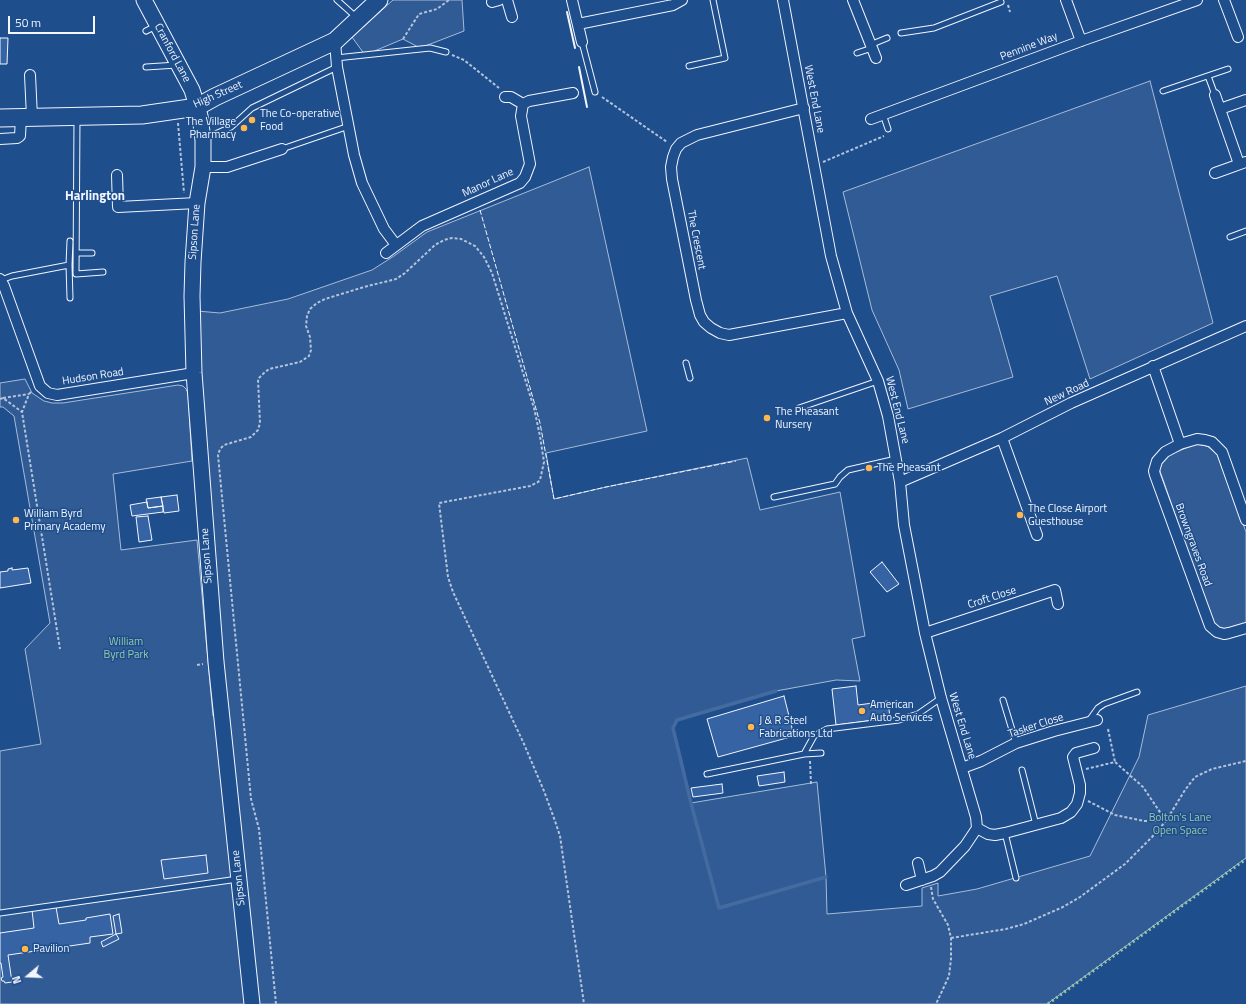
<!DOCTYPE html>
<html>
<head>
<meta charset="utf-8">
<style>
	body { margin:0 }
	#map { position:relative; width:1246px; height:1004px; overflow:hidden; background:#1f4e8c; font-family:"Titillium Web",sans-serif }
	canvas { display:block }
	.north { position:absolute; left:8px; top:956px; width:40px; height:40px; -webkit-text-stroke:3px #1f4e8c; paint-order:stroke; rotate:251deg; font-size:11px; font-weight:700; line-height:16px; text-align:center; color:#f2f6ff }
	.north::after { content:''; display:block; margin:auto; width:14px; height:18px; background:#f2f6ff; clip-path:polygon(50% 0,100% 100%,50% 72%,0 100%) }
	.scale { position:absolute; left:8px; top:16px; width:87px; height:18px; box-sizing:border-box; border:2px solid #f2f6ff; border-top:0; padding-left:5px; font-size:12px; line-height:14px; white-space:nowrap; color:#f2f6ff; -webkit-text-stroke:3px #1f4e8c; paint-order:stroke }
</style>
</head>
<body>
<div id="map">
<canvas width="1246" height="1004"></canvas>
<div class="north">N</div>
<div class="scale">50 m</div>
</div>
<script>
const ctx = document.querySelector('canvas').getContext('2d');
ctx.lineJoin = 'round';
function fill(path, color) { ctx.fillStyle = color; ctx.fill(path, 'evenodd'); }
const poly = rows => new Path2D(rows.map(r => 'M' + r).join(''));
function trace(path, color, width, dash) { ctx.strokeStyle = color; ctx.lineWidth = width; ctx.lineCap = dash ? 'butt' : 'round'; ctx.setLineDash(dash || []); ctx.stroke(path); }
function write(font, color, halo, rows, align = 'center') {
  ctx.font = font + ' "Titillium Web",sans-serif'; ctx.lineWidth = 3; ctx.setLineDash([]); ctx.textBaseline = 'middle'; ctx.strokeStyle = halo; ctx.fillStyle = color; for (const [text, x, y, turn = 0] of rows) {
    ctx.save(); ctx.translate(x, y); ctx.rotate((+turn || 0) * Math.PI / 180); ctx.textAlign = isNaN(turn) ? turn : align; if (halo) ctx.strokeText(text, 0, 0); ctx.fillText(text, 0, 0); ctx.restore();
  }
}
const green = poly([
	[393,0,462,0,464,31,420,48,403,39,365,55,352,37,393,0],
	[1150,81,1213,323,1090,379,1057,276,990,296,1013,377,908,409,899,370,872,310,843,192,1150,81],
	[589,167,647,431,546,453,554,499,606,487,747,458,760,510,840,492,865,636,852,639,860,681,836,680,776,691,677,720,673,728,691,803,817,782,826,877,827,914,922,906,922,888,938,883,938,896,977,889,1090,856,1139,757,1148,715,1246,686,1246,858,1047,1004,0,1004,0,751,41,744,25,649,50,623,14,416,3,407,0,407,0,383,25,379,32,393,44,401,52,403,63,403,178,385,183,386,186,389,188,393,192,461,113,474,121,550,197,540,213,716,226,714,197,311,220,313,288,299,372,270,394,256,427,232,589,167],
	[1196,444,1207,446,1217,454,1246,532,1246,624,1226,629,1220,628,1212,621,1159,468,1160,464,1169,455,1196,444]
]);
fill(green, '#305b95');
trace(green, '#a8bbd7', 1);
trace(poly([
	[776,691,677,720,673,728,691,803,719,908,826,877]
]), '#446ba0', 3.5);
const building = poly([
	[0,38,8,38,7,64,0,64,0,38],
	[177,495,179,511,164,513,161,497,177,495],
	[161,497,163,506,148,508,146,499,161,497],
	[147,502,148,508,163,506,163,512,132,516,130,505,147,502],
	[148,516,152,540,139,542,136,517,148,516],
	[882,562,899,584,887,592,870,572,882,562],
	[12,568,12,570,28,568,31,583,0,588,0,572,8,571,8,569,12,568],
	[856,686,858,705,888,701,890,718,836,725,832,689,856,686],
	[784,696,794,736,718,757,707,719,784,696],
	[784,772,785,782,759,786,757,776,784,772],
	[722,784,723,793,693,797,691,788,722,784],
	[206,855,208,873,164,879,161,860,206,855],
	[56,907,59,924,86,920,86,918,110,914,113,934,90,937,90,943,8,955,12,982,5,983,4,981,2,981,1,978,3,977,1,963,0,963,0,933,34,928,32,910,56,907],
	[119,914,122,933,116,934,113,916,119,914],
	[116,934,119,939,103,947,101,942,116,934]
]);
fill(building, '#3563a3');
trace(building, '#f2f6ff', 1);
const lane = poly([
	[337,0,356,17],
	[146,31,156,26],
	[901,33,934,28,1001,2],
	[582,42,595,92],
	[870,45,887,38],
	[857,53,872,48],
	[336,58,430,48,446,52],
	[689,66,725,58,713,0],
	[146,67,177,65],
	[1208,76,1215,95],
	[1163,91,1228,69],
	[883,114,888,129],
	[77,118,76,274,103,272],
	[204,139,231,127,252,108,337,67],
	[282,149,349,126],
	[1230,237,1246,231],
	[76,253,92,253],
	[69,265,70,298],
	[1,280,12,276,69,265,70,241],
	[686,363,690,378],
	[799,408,878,381],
	[774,497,835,484,840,477,848,470,896,459],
	[1003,700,1016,743],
	[1088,722,1098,708,1104,704,1137,692],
	[804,754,821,753],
	[1022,770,1036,825],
	[707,774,804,754,814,736,827,729,899,720,918,714,941,698],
	[1005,833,1016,878],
	[0,913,238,879]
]);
const street = poly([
	[507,0,512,17],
	[572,0,582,42],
	[783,0,831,256,847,313,878,381,888,416,900,482,904,525,925,633,941,698,976,817,977,828],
	[853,0,876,58],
	[1066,0,1081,41],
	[1224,0,1238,37],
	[492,2,499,0],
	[578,24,673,5,682,0],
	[335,41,337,67,354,155,362,183,384,229,396,245],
	[30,75,32,117],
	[1215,95,1239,164],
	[505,97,511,97,523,104],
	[804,108,697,135,681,143,676,149,673,157,671,167,672,179,696,300,700,315,704,322,711,328,720,333,729,335,847,313],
	[1220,109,1246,100],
	[871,119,1081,41,1197,0],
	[0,139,17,138,20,136,21,117],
	[203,167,227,167,282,149],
	[1215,173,1246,162],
	[117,175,118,207,197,203],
	[386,253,422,226,520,183,525,177,530,164,521,116,523,104,529,101,573,93],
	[0,279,4,286,40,386,48,393,57,395,194,373],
	[1153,366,1180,444],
	[1002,438,1037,535],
	[900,482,1002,438,1071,403,1246,326],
	[1246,520,1222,452,1212,442,1205,440,1197,439,1180,444,1165,452,1157,461,1154,471,1155,475,1210,626,1217,632,1224,634,1229,633,1246,628],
	[925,633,1055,590,1058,604],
	[962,768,981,761,1016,743,1054,731,1097,720],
	[977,828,988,834,995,835,1005,833,1061,818,1071,812,1077,804,1080,793,1080,785,1073,757,1076,753,1094,748],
	[918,863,922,880],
	[906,885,933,876,940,872,965,846,977,828]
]);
const secondary = poly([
	[144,0,192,90,200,116,203,140,203,167,197,203,193,262,192,296,194,373,216,662,252,1004]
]);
const primary = poly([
	[0,118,142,115,197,107,215,97,335,41,379,0]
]);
trace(lane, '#f2f6ff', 7);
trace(street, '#f2f6ff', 12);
trace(secondary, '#f2f6ff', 17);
trace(primary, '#f2f6ff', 19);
trace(poly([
	[1008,5,1010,12],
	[403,39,419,14,437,9,449,0],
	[452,55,464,60,499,88],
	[602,97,667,142],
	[178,123,184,193],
	[823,162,884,136],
	[31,392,29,394,22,412,60,649],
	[3,398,29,394],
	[0,399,3,398,22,412],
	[197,665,203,664],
	[1108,729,1115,762],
	[810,761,811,784],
	[1086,769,1115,762,1143,787,1166,821],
	[1088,801,1115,815,1144,821,1157,821,1164,819],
	[931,887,933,899,948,925,951,938,951,959,949,976,936,1004],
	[951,938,1006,929,1024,924,1063,907,1080,897,1125,864,1152,837,1166,821,1185,790,1195,777,1212,769,1246,761],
	[276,1004,259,829,251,799,218,455,220,449,224,445,251,437,258,430,260,423,258,379,264,373,269,369,300,362,309,356,311,350,310,337,306,326,307,316,310,309,317,303,325,299,364,287,396,279,405,273,435,245,444,240,452,238,461,239,475,246,484,257,492,273,534,408,540,436,544,462,540,480,538,482,530,486,439,503,448,577,453,592,524,744,544,791,555,821,560,836,584,1004]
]), '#b3c4dc', 2, [3, 2]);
trace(lane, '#1f4e8c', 5);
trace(street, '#1f4e8c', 10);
trace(secondary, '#1f4e8c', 15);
trace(primary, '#1f4e8c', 17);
trace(poly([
	[1048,1004,1246,859]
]), '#97c8a6', 3, [2, 3]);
trace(poly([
	[480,210,540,423,554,499,606,487,736,461]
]), '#f2f6ff', 1, [5, 2]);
trace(poly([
	[567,12,575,48],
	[579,67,587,107]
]), '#f2f6ff', 2);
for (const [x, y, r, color] of [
	[252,120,4,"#ffb74d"],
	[244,128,4,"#ffb74d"],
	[767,418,4,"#ffb74d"],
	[869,468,4,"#ffb74d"],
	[1020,515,4,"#ffb74d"],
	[16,520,4,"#ffb74d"],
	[862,711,4,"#ffb74d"],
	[751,727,4,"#ffb74d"],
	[25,949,4,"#ffb74d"]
]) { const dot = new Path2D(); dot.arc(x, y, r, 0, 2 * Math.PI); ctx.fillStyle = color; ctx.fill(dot); trace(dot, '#1f4e8c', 1.5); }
write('11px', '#f2f6ff', '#1f4e8c', [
	["Pennine Way",1029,47,-21],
	["Cranford Lane",172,53,62],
	["High Street",218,95,-24],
	["West End Lane",814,99,79],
	["Manor Lane",488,183,-25],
	["Sipson Lane",195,232,-86],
	["The Crescent",696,240,79],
	["Hudson Road",93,377,-9],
	["New Road",1067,393,-25],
	["West End Lane",897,410,76],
	["Browngraves Road",1193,545,70],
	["Sipson Lane",207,556,-94],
	["Croft Close",992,598,-18],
	["West End Lane",962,726,73],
	["Tasker Close",1036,726,-18],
	["Sipson Lane",239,878,-96]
]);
write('11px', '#f2f6ff', '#1f4e8c', [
	["The Co-operative",260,114],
	["Food",260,127],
	["The Village",236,122,"right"],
	["Pharmacy",236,135,"right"],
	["The Pheasant",775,412],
	["Nursery",775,425],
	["The Pheasant",877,468],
	["The Close Airport",1028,509],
	["Guesthouse",1028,522],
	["William Byrd",24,514],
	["Primary Academy",24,527],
	["American",870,705],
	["Auto Services",870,718],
	["J & R Steel",759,721],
	["Fabrications Ltd",759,734],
	["Pavilion",33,949]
], 'left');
write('11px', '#97c8a6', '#1f4e8c', [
	["William",126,642],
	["Byrd Park",126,655],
	["Bolton's Lane",1180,818],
	["Open Space",1180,831]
]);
write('bold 13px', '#f2f6ff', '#1f4e8c', [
	["Harlington",95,197]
]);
</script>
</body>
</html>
